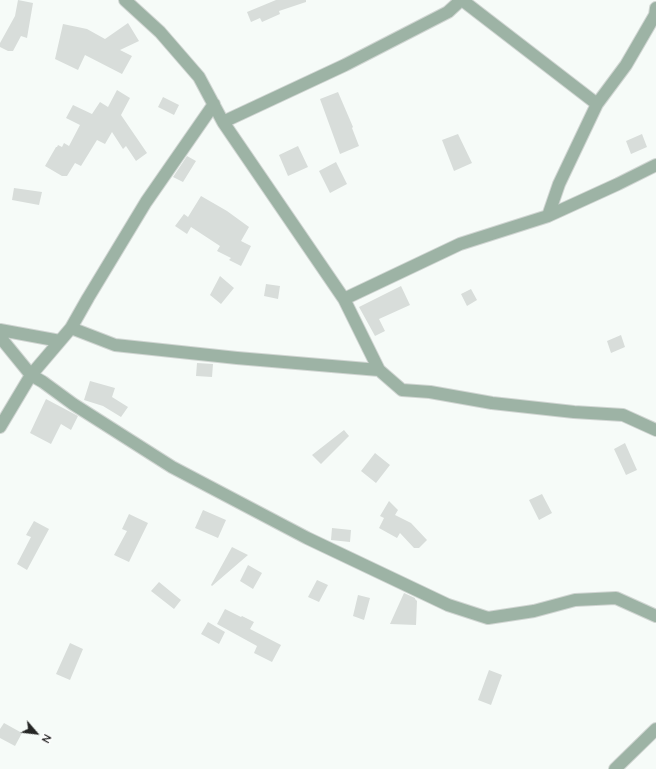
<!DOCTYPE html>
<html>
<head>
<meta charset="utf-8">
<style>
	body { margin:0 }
	#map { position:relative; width:656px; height:769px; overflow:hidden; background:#f6fbf8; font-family:Quicksand,sans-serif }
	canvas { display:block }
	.north { position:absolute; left:16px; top:713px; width:40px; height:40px; -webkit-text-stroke:3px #fff; paint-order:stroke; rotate:118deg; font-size:11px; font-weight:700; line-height:16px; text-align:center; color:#252625 }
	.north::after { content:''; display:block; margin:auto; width:14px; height:18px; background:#252625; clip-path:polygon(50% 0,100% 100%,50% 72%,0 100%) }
</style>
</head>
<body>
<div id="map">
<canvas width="656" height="769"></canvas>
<div class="north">N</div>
</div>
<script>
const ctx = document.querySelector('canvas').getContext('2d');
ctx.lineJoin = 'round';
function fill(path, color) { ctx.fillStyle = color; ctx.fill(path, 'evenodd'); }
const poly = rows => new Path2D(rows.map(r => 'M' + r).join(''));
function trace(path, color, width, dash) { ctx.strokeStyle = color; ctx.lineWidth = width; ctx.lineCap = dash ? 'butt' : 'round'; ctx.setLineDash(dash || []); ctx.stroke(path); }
fill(poly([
	[18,0,33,3,27,38,21,36,13,51,8,51,0,47,0,43,15,16],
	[276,0,306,0,306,2,279,11,280,14,262,22,260,18,251,22,247,12],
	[128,23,139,41,120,50,132,56,122,74,85,55,78,70,55,59,63,24,87,29,105,39],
	[117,90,130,98,121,115,147,153,136,161,126,146,123,149,112,132,105,144,97,140,81,166,75,163,67,176,62,176,45,166,56,147,57,147,58,145,62,147,64,143,69,146,80,125,66,118,73,105,92,114,100,102,108,107],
	[338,92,353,127,352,128,359,146,340,154,320,99],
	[163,97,179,105,174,115,158,107],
	[458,134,472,163,454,171,442,140],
	[642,134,647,147,631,154,626,141],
	[298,146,308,167,288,176,279,155],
	[187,156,196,161,183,182,173,177],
	[336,162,347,184,330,193,319,171],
	[14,188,42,192,39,205,12,200],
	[201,196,227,211,249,227,241,241,251,246,241,266,229,260,231,258,217,251,220,246,191,227,187,234,175,226,184,214,188,217],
	[220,276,234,288,221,304,210,295],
	[266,284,280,286,278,299,264,296],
	[401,286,410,305,379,319,385,331,375,336,359,307],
	[471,289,477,300,467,306,461,294],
	[621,335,625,347,611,353,607,341],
	[197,363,213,364,212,377,196,376],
	[90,381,115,388,112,397,128,407,121,417,103,406,84,400],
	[46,399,78,416,71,430,61,424,51,444,30,433],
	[344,430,349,436,321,464,312,455],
	[625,443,637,470,626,475,614,449],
	[375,453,390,465,376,483,361,471],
	[542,494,552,513,539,520,529,500],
	[389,501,398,510,395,515,411,523,427,540,419,548,414,548,400,533,397,538,379,528,384,518,380,516],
	[203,510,226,520,218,538,195,528],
	[129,514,148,523,129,562,114,555,127,531,122,529],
	[34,521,49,529,27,570,17,564,31,537,26,535],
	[332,528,351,530,350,542,331,540],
	[232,547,248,555,212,586,211,585],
	[248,565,262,573,253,589,240,581],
	[317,580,328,585,319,602,308,597],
	[159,582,181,600,174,609,151,591],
	[404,593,415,598,415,599,417,601,416,625,390,624],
	[358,595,370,598,364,620,353,616],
	[225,609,241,617,242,616,254,622,250,629,281,645,272,662,254,653,257,646,217,624],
	[208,622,225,632,219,644,201,634],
	[70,643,83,649,70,680,56,674],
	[489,670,502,675,491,705,478,700],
	[4,723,22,733,15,746,0,738,0,729]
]), '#d8ddda');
const street = poly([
	[125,0,160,32,199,77,223,122,344,299,379,370,402,390,430,392,492,403,574,412,623,415,656,430],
	[462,0,597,104],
	[223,122,345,65,448,12,461,0],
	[548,216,618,184,656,165],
	[344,299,460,244,548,216,559,184,597,104,626,65,655,15,656,8],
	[71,328,115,345,237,358,379,370],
	[0,330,60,341],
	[0,337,31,375,43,382,73,404,172,467,307,538,448,605,488,618,534,611,575,600,616,598,656,616],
	[0,427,31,375,71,328,88,298,146,202,214,104],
	[615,769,656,729]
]);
trace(street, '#d0d5d2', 14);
trace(street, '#9db3a5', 12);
</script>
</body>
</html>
